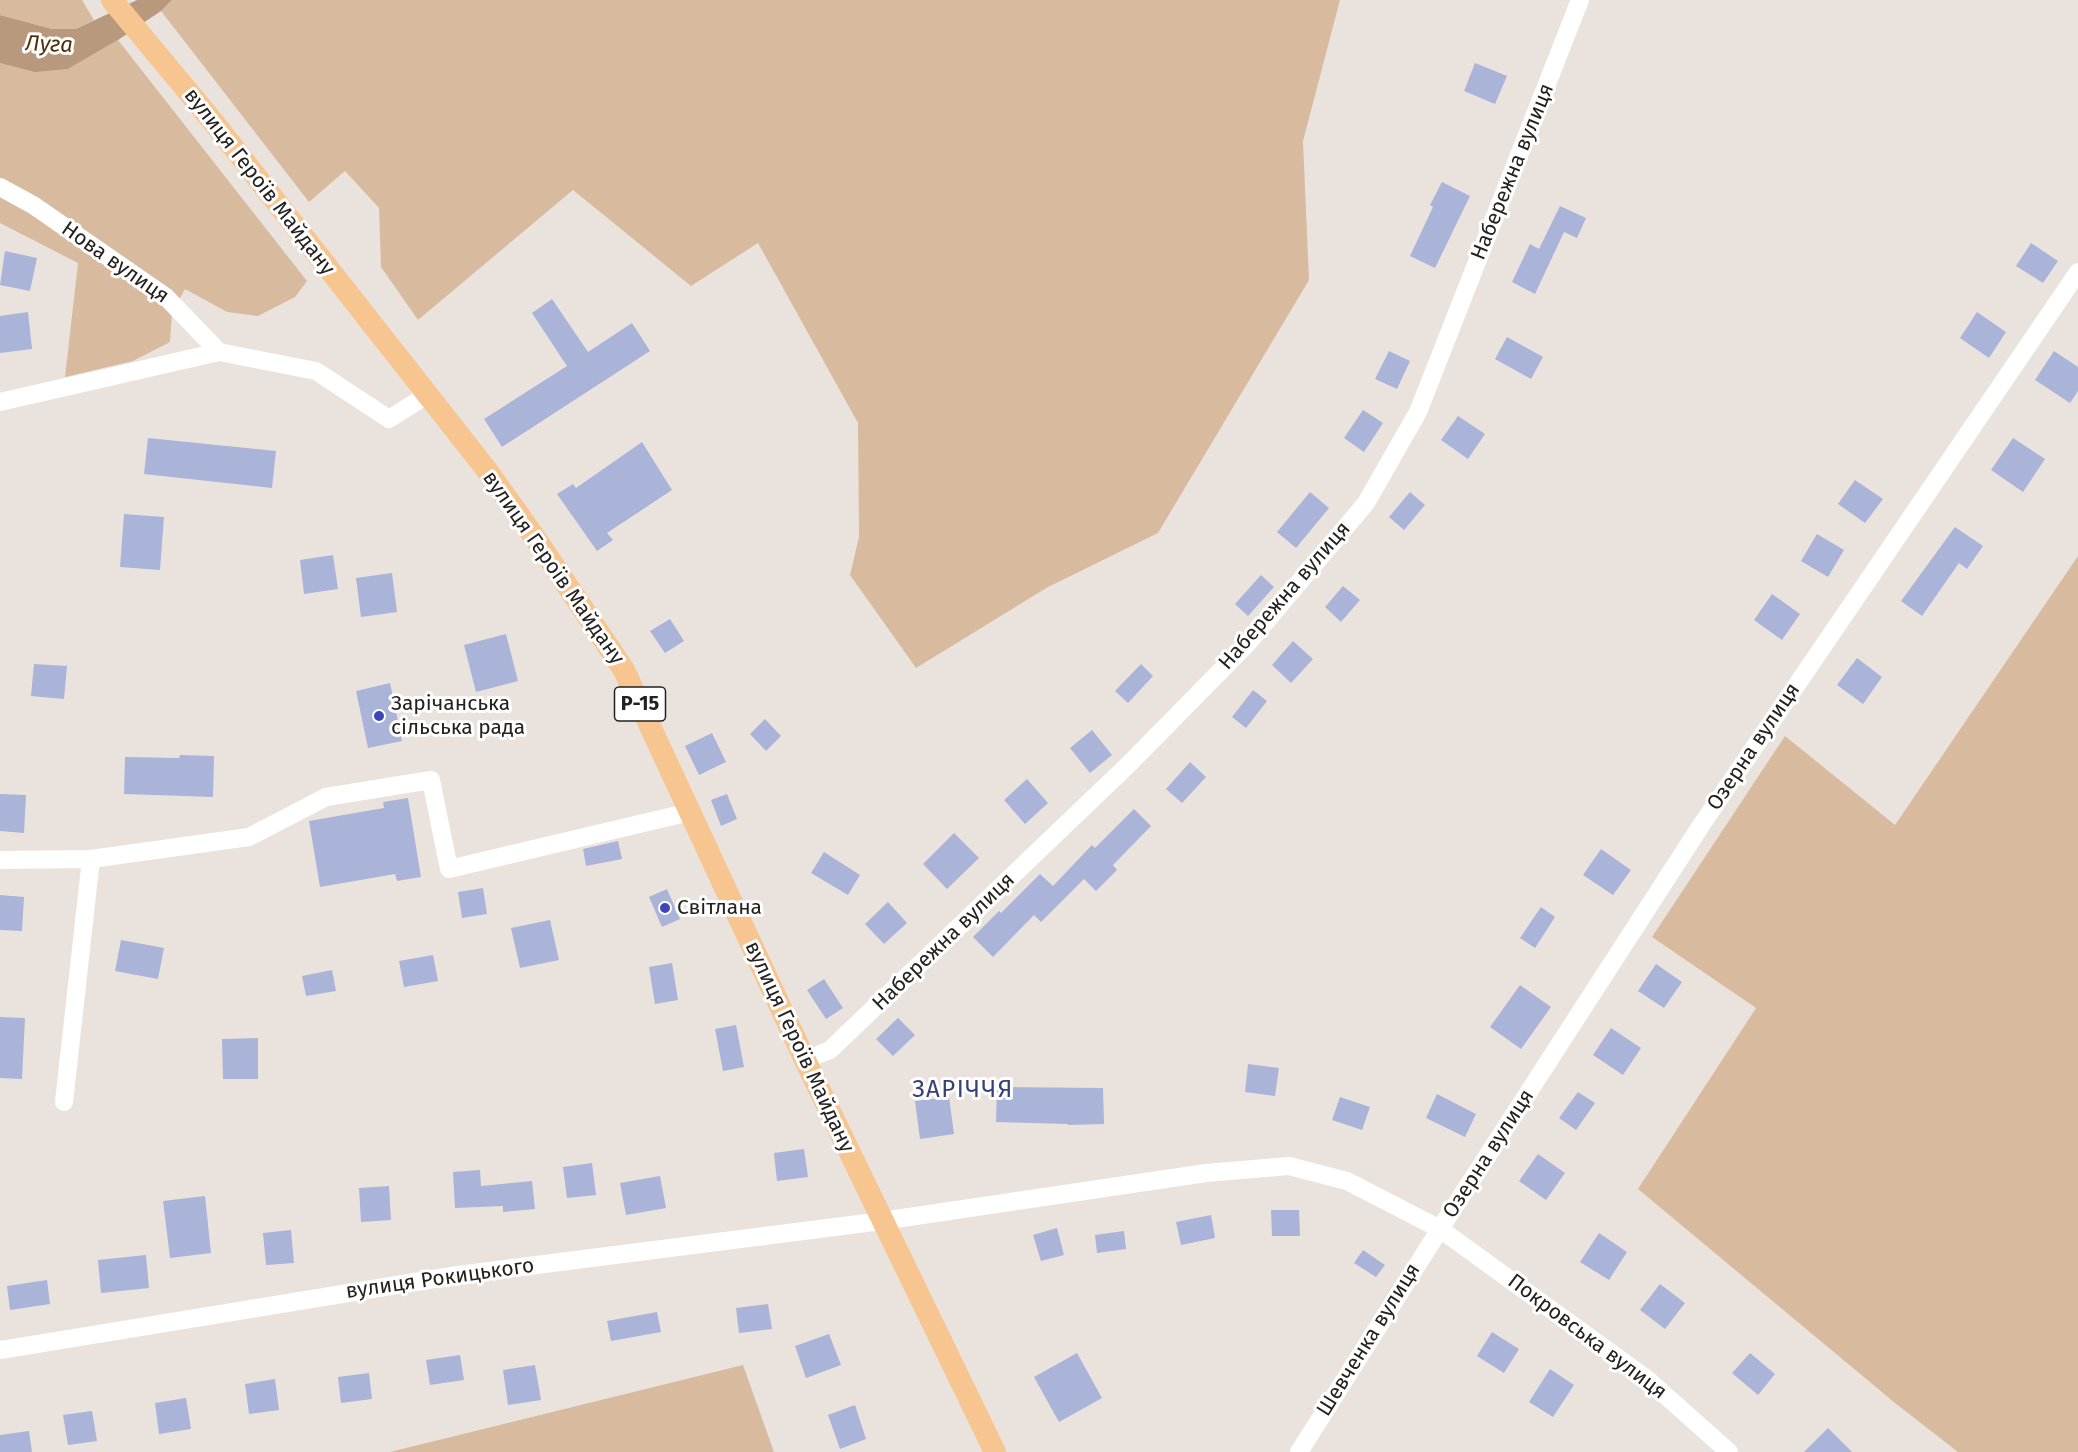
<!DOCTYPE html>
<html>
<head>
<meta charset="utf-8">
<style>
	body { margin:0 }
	canvas { display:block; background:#eae3dd }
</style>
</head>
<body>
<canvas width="2078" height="1452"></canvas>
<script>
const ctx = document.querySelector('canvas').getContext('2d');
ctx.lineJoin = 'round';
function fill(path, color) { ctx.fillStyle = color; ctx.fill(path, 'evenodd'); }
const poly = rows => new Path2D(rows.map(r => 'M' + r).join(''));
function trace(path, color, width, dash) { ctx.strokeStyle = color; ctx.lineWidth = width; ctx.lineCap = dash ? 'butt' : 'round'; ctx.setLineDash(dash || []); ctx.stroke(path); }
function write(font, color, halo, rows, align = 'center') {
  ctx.font = font + ' "Fira Sans",sans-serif'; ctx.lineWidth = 6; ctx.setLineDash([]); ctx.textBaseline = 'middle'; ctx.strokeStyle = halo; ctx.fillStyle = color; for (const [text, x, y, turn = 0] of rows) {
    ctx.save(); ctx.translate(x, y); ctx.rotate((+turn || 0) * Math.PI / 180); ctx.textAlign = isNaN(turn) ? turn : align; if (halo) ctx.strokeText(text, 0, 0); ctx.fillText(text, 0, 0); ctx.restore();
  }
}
fill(poly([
	[0,0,82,0,94,20,76,29,52,29,0,15],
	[172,0,1340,0,1303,141,1309,280,1158,533,1048,587,916,668,850,575,859,537,858,423,758,243,691,286,573,190,418,320,381,267,379,208,345,171,309,202,161,11],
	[118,40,307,281,295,297,258,316,227,312,185,289,172,313,170,342,133,361,65,377,78,263,0,223,0,63,68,69],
	[2078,556,2078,1452,1958,1452,1895,1403,1638,1189,1756,1008,1652,937,1785,736,1895,825],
	[743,1365,774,1452,390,1452]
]), '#d8ba9f');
fill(poly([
	[137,0,172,0,161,11,118,40,68,69,35,72,0,63,0,15,52,29,76,29]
]), '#b9997d');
fill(poly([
	[1475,63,1507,76,1495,104,1464,91],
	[1442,182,1470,196,1435,268,1410,256,1433,207,1430,205],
	[1560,206,1586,218,1577,238,1564,232,1535,294,1512,282,1530,244,1539,249],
	[2031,243,2058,261,2043,283,2016,266],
	[5,251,37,258,30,291,0,285],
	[552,299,588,352,632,323,650,351,502,447,484,419,567,366,532,313],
	[28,312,32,349,0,353,0,316],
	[1977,312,2006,332,1989,358,1960,338],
	[1507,337,1543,357,1531,379,1495,359],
	[1389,351,1410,361,1397,389,1375,379],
	[2054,351,2078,367,2078,391,2070,403,2035,380],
	[1363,410,1383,423,1364,452,1344,438],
	[1458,416,1485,434,1468,459,1441,440],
	[148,438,276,451,272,488,144,474],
	[2013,438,2045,459,2023,492,1991,470],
	[642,442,672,490,607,533,613,540,597,551,557,494,573,484,576,488],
	[1855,480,1883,499,1865,523,1838,504],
	[1310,492,1329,508,1296,548,1277,532],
	[1410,492,1425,505,1404,530,1389,517],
	[124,514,164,517,160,570,120,567],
	[1955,527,1983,546,1967,569,1959,563,1922,616,1901,601],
	[1817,534,1844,550,1828,577,1801,561],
	[333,555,338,589,304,594,300,560],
	[392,573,397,612,361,617,356,578],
	[1261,575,1274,587,1248,616,1235,604],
	[1343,586,1360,600,1341,622,1325,607],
	[1772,594,1800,614,1782,640,1754,620],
	[670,619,684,641,665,653,650,631],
	[506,634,518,681,476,692,464,645],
	[1293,641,1313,659,1291,683,1272,665],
	[1857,658,1882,677,1863,704,1837,685],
	[34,664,67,666,64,699,31,696],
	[1141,664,1153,676,1128,703,1115,691],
	[390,683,402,741,368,748,356,691],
	[1253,690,1267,701,1246,728,1232,717],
	[765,719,781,736,766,751,750,734],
	[1092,730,1112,755,1090,773,1070,748],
	[712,733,726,762,699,775,685,746],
	[180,755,214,756,213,797,124,794,125,757,179,758],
	[1190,762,1206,777,1182,803,1166,789],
	[1027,779,1048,803,1025,824,1004,800],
	[0,794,26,795,24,833,0,831],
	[727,794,737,819,721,826,711,800],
	[408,798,421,877,397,881,395,874,320,887,309,821,384,808,383,802],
	[1134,809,1151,826,1113,865,1117,870,1096,891,1084,879,1041,922,1034,915,993,957,973,937,999,911,1001,913,1040,874,1053,886,1092,845,1095,848],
	[954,833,979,858,947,889,923,864],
	[618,841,622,859,586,866,583,849],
	[1601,849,1631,870,1613,895,1583,875],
	[824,852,860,875,848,895,811,873],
	[483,888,487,914,462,918,458,892],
	[667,889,680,919,662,927,649,897],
	[0,895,24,897,22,931,0,930],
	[888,902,907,923,884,944,865,924],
	[1541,907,1555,917,1535,948,1520,938],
	[550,920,559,960,520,968,511,928],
	[121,940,164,948,158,979,115,971],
	[433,955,438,981,404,987,399,961],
	[672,963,678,1000,655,1004,649,967],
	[1656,964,1682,982,1664,1008,1638,991],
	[332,970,336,991,306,996,302,976],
	[824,979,843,1008,826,1019,807,990],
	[1520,985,1551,1007,1521,1049,1490,1027],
	[0,1017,25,1018,22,1079,0,1078],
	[898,1018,915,1035,893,1056,876,1039],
	[736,1025,744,1067,723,1071,715,1029],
	[1611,1028,1641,1048,1623,1075,1593,1055],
	[258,1038,258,1079,223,1079,222,1039],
	[1248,1064,1279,1068,1275,1096,1245,1092],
	[997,1087,1103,1088,1104,1124,1068,1125,1068,1124,996,1122],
	[1578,1092,1595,1103,1576,1130,1559,1118],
	[1437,1094,1476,1114,1465,1137,1426,1118],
	[949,1097,954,1134,920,1139,915,1101],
	[1340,1097,1370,1107,1362,1130,1332,1120],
	[804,1149,808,1177,777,1181,774,1153],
	[1538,1154,1565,1173,1546,1200,1519,1181],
	[592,1163,596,1195,567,1198,563,1167],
	[480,1170,481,1186,532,1181,535,1209,503,1212,503,1206,455,1208,453,1172],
	[660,1176,666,1208,626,1215,620,1183],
	[389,1186,391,1220,361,1222,359,1188],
	[205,1196,211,1253,170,1258,163,1201],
	[1271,1210,1299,1210,1300,1236,1272,1236],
	[1211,1215,1215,1238,1181,1245,1176,1222],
	[1057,1228,1064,1255,1041,1261,1033,1235],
	[291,1230,294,1263,266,1265,263,1233],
	[1124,1231,1126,1249,1097,1253,1095,1235],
	[1599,1233,1627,1252,1609,1280,1580,1262],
	[1363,1250,1385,1265,1376,1277,1354,1263],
	[146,1255,149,1288,101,1293,98,1260],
	[47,1280,50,1304,10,1310,7,1286],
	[1660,1284,1685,1303,1665,1329,1640,1310],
	[768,1304,772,1329,739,1333,736,1308],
	[657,1312,661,1332,611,1341,607,1321],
	[1492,1332,1519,1349,1504,1373,1477,1356],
	[829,1334,841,1365,806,1378,795,1346],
	[1077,1353,1102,1398,1059,1422,1034,1377],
	[1750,1353,1775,1374,1758,1395,1732,1373],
	[460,1355,464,1380,430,1385,426,1360],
	[535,1365,541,1400,508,1405,503,1370],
	[1550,1369,1574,1385,1553,1417,1529,1402],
	[369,1373,372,1399,341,1403,338,1377],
	[275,1379,279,1410,249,1414,245,1384],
	[186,1398,191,1429,159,1434,155,1403],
	[855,1405,866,1439,840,1449,828,1415],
	[92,1411,97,1441,68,1445,63,1415],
	[1828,1428,1852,1452,1804,1452],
	[29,1431,32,1452,0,1452,0,1435]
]), '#aab3d8');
trace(poly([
	[0,187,33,205,166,297,219,352],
	[0,402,219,352,316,371,389,419,427,395],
	[0,860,91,859,249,837,326,797,431,780,449,869,690,812],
	[805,1060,830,1050,1130,763,1248,643,1366,503,1418,412,1580,0],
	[64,1102,91,859],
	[0,1350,458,1275,882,1221,1206,1173,1289,1166,1347,1181,1440,1229,1647,1379,1729,1452],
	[1299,1452,1440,1229,1702,824,2078,272]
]), '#fff', 18);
trace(poly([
	[112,0,215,124,486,469,538,542,624,670,805,1060,995,1452]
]), '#f7c58f', 22);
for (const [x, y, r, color] of [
	[379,716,6,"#3f44b9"],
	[665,908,6,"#3f44b9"]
]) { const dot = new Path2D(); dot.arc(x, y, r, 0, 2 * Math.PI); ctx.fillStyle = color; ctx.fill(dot); trace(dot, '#fff', 2); }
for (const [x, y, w] of [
	[640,704,51]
]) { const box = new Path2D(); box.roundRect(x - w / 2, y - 17, w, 34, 4.5); ctx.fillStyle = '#fff'; ctx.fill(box); trace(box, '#23211e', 1.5); }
write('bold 20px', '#23211e', null, [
	["Р-15",640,704]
]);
write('21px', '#23211e', '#fff', [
	["Набережна вулиця",1513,172,-68],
	["вулиця Героїв Майдану",259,182,52],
	["Нова вулиця",115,263,35],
	["вулиця Героїв Майдану",553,568,55],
	["Набережна вулиця",1285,596,-49],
	["Озерна вулиця",1754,747,-56],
	["Набережна вулиця",944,942,-44],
	["вулиця Героїв Майдану",799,1047,65],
	["Озерна вулиця",1489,1154,-57],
	["вулиця Рокицького",440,1279,-8],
	["Покровська вулиця",1587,1337,37],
	["Шевченка вулиця",1369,1340,-58]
]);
write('21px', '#23211e', '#fff', [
	["Зарічанська",391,704],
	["сільська рада",391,728],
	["Світлана",677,908]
], 'left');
write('italic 22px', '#4f2f0a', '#fff', [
	["Луга",49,45,2]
]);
ctx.letterSpacing = '1.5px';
write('24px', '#38407c', '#fff', [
	["ЗАРІЧЧЯ",963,1090]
]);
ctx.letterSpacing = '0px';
</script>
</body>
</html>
